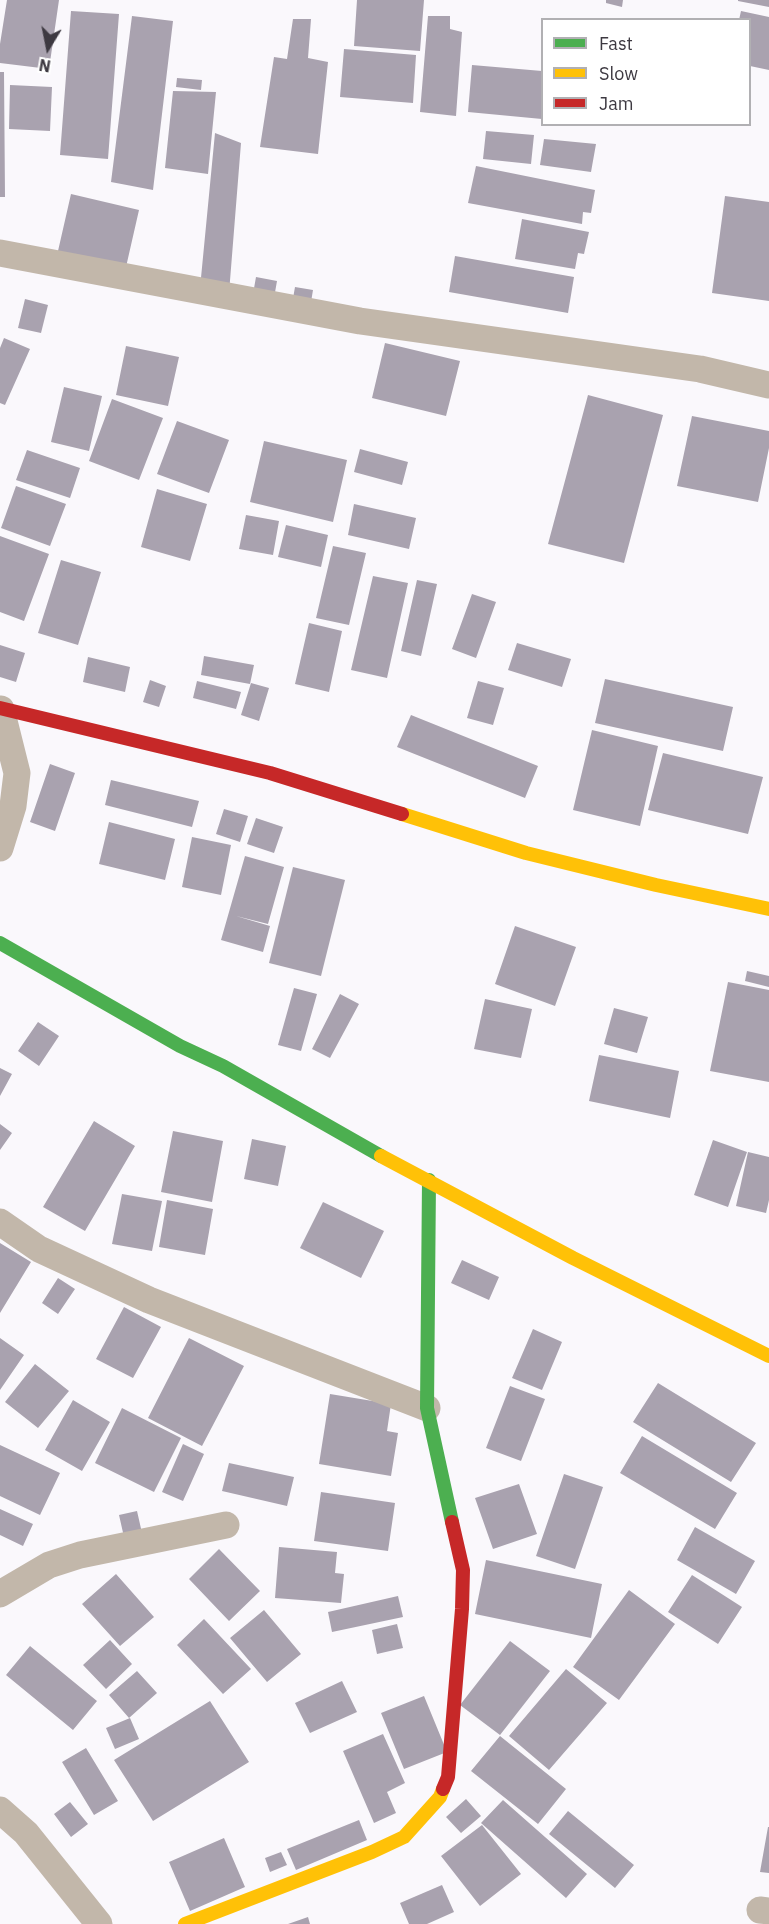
<!DOCTYPE html>
<html>
<head>
<meta charset="utf-8">
<style>
	body { margin:0 }
	#map { position:relative; width:769px; height:1924px; overflow:hidden; background:#faf8fc; font-family:"IBM Plex Sans",sans-serif }
	canvas { display:block }
	.legend { position:absolute; left:541px; top:18px; width:210px; height:108px; box-sizing:border-box; background:#fff; border:2px solid #b1b0b3; margin:0; padding:8px 10px; list-style:none; font-size:18px; color:#3d3941 }
	.legend li { display:flex; align-items:center; gap:12px; height:30px }
	.legend b { width:30px; border:2px solid #b1b0b3 }
	.north { position:absolute; left:18px; top:18px; width:60px; height:60px; -webkit-text-stroke:4px #fff; paint-order:stroke; rotate:190deg; font-size:16px; font-weight:700; line-height:24px; text-align:center; color:#3d3941 }
	.north::after { content:''; display:block; margin:auto; width:21px; height:27px; background:#3d3941; clip-path:polygon(50% 0,100% 100%,50% 72%,0 100%) }
</style>
</head>
<body>
<div id="map">
<canvas width="769" height="1924"></canvas>
<ul class="legend">
<li><b style="height:8px;background:#4caf50"></b>Fast</li>
<li><b style="height:8px;background:#ffc107"></b>Slow</li>
<li><b style="height:8px;background:#c62828"></b>Jam</li>
</ul>
<div class="north">N</div>
</div>
<script>
const ctx = document.querySelector('canvas').getContext('2d');
ctx.lineJoin = 'round';
function fill(path, color) { ctx.fillStyle = color; ctx.fill(path, 'evenodd'); }
const poly = rows => new Path2D(rows.map(r => 'M' + r).join(''));
function trace(path, color, width, dash) { ctx.strokeStyle = color; ctx.lineWidth = width; ctx.lineCap = dash ? 'butt' : 'round'; ctx.setLineDash(dash || []); ctx.stroke(path); }
fill(poly([
	[7,0,59,0,49,69,0,63,0,44],
	[357,0,424,0,420,51,354,46],
	[606,0,623,0,622,7,606,3],
	[738,0,769,0,769,7,738,1],
	[71,11,119,14,108,159,60,155],
	[741,11,769,17,769,70,750,66,750,20,739,20],
	[132,16,173,21,153,190,111,182],
	[428,16,450,16,450,29,462,32,456,116,420,112],
	[293,19,311,19,308,58,328,62,318,154,260,147,274,57,287,59],
	[344,49,416,55,413,103,340,97],
	[472,65,542,71,542,119,468,112],
	[0,72,4,72,5,197,0,197],
	[177,78,202,80,201,90,176,87],
	[10,85,52,87,50,131,9,129],
	[173,91,216,92,208,174,165,168],
	[486,131,534,135,531,164,483,159],
	[215,133,241,143,229,293,200,288],
	[544,139,596,144,591,172,540,165],
	[476,166,595,190,591,213,583,212,582,224,468,203],
	[71,194,139,210,126,267,58,251],
	[725,196,769,202,769,301,712,293],
	[522,219,589,232,584,254,578,253,575,269,515,259],
	[455,256,574,277,568,313,449,292],
	[256,277,277,281,274,298,253,294],
	[295,287,313,290,310,308,292,304],
	[25,299,48,305,41,333,18,328],
	[4,338,30,349,5,405,0,403,0,348],
	[385,343,460,361,446,416,372,398],
	[126,346,179,357,168,406,116,395],
	[64,387,102,396,89,451,51,442],
	[588,395,663,415,624,563,548,544],
	[112,399,163,418,139,480,89,461],
	[692,416,769,431,769,448,758,502,677,486],
	[177,421,229,440,209,493,157,474],
	[264,441,347,460,333,522,250,502],
	[360,449,408,462,402,485,354,472],
	[27,450,80,468,70,498,16,480],
	[16,486,66,504,50,546,1,528],
	[157,489,207,504,190,561,141,547],
	[354,504,416,518,409,549,348,535],
	[246,515,279,521,273,555,239,549],
	[286,525,328,535,321,567,278,557],
	[0,536,49,554,24,621,0,612],
	[333,546,366,553,349,625,316,618],
	[61,560,101,572,78,645,38,633],
	[373,576,408,583,387,678,351,670],
	[417,580,437,584,421,656,401,651],
	[472,594,496,602,476,658,452,649],
	[309,623,342,631,329,692,295,684],
	[517,643,571,659,562,687,508,670],
	[0,645,25,653,16,682,0,677],
	[204,656,254,665,250,684,201,675],
	[88,657,130,667,125,692,83,682],
	[605,679,733,707,723,751,595,723],
	[150,680,166,686,159,707,143,702],
	[197,681,241,692,236,709,193,698],
	[478,681,504,688,493,725,467,718],
	[251,683,269,688,259,721,241,715],
	[411,715,538,766,525,798,397,747],
	[592,730,658,746,640,826,573,810],
	[663,753,763,777,748,834,648,810],
	[50,764,75,773,55,831,30,822],
	[111,780,199,801,192,827,105,805],
	[224,809,248,816,240,842,216,834],
	[256,818,283,827,274,853,247,844],
	[109,822,175,839,165,880,99,864],
	[192,837,231,845,221,895,182,887],
	[245,856,284,867,268,924,236,916,270,926,263,952,221,940],
	[293,867,345,880,321,976,269,963],
	[515,926,576,947,555,1006,495,984],
	[747,971,769,976,769,987,745,981],
	[728,982,769,990,769,1082,710,1071],
	[294,988,317,994,301,1051,278,1045],
	[340,994,359,1004,330,1058,312,1049],
	[485,999,532,1009,521,1058,474,1049],
	[614,1008,648,1017,637,1053,604,1044],
	[38,1022,59,1036,39,1066,18,1051],
	[599,1055,679,1071,670,1118,589,1101],
	[0,1068,12,1074,0,1096],
	[94,1121,135,1146,85,1231,43,1207],
	[0,1124,12,1133,0,1150],
	[173,1131,223,1141,212,1202,161,1192],
	[252,1139,286,1146,278,1186,244,1179],
	[713,1140,747,1152,728,1207,694,1195],
	[748,1152,769,1157,769,1200,766,1213,736,1206],
	[122,1194,162,1201,152,1251,112,1244],
	[167,1200,213,1209,205,1255,159,1247],
	[323,1202,384,1231,361,1278,300,1248],
	[0,1243,31,1262,0,1313],
	[462,1260,499,1277,489,1300,451,1283],
	[58,1278,75,1289,58,1314,42,1303],
	[124,1307,161,1327,133,1378,96,1359],
	[533,1329,562,1342,542,1390,512,1378],
	[0,1338,24,1355,0,1390],
	[189,1338,244,1366,202,1446,148,1418],
	[35,1364,69,1391,38,1428,5,1402],
	[658,1383,756,1443,731,1482,633,1422],
	[510,1386,545,1399,521,1461,486,1448],
	[330,1394,391,1404,387,1431,398,1433,391,1476,319,1464],
	[73,1400,110,1422,82,1471,45,1450],
	[122,1408,181,1438,154,1492,95,1463],
	[642,1436,737,1493,715,1529,620,1473],
	[183,1444,204,1454,183,1501,162,1492],
	[0,1445,60,1473,40,1515,0,1496],
	[229,1463,294,1477,287,1506,222,1491],
	[564,1474,603,1487,575,1569,536,1556],
	[519,1484,537,1534,493,1549,475,1498],
	[321,1492,395,1503,388,1551,314,1541],
	[0,1509,33,1524,23,1546,0,1535],
	[137,1511,142,1533,124,1537,119,1515],
	[695,1527,755,1561,736,1594,677,1560],
	[279,1547,337,1552,335,1573,344,1574,341,1603,275,1598],
	[219,1549,260,1591,229,1621,189,1579],
	[486,1560,602,1584,591,1638,475,1614],
	[116,1574,154,1617,120,1646,82,1604],
	[692,1575,742,1607,718,1644,668,1612],
	[629,1590,675,1624,619,1700,573,1667],
	[398,1596,403,1617,332,1632,328,1612],
	[264,1610,301,1654,267,1682,230,1638],
	[204,1619,251,1669,223,1694,177,1645],
	[397,1624,403,1648,377,1654,372,1630],
	[110,1640,132,1664,106,1689,83,1665],
	[510,1641,550,1671,500,1735,460,1705],
	[30,1646,97,1701,73,1730,6,1675],
	[566,1669,607,1703,549,1770,509,1736],
	[137,1671,157,1693,129,1718,109,1695],
	[342,1681,357,1712,310,1733,295,1703],
	[424,1696,447,1752,404,1769,381,1713],
	[210,1701,249,1762,153,1821,114,1760],
	[130,1718,139,1739,115,1749,106,1728],
	[383,1734,405,1783,387,1792,396,1813,374,1823,343,1751],
	[500,1736,566,1789,538,1824,471,1771],
	[86,1748,118,1801,94,1815,62,1762],
	[466,1799,481,1816,461,1833,446,1817],
	[503,1800,587,1874,566,1898,481,1823],
	[70,1802,88,1824,71,1837,54,1814],
	[568,1811,634,1865,615,1888,549,1834],
	[359,1820,367,1840,296,1870,287,1849],
	[482,1825,521,1874,480,1906,441,1856],
	[768,1827,769,1827,769,1873,760,1872],
	[224,1838,245,1887,190,1911,169,1862],
	[281,1852,287,1865,270,1872,265,1858],
	[442,1885,454,1912,427,1924,409,1924,400,1903],
	[308,1917,310,1924,288,1924]
]), '#a9a2af');
trace(poly([
	[0,253,360,321,700,369,769,385],
	[0,848,13,806,17,773,1,709],
	[0,1222,39,1249,149,1300,427,1408],
	[0,1594,49,1565,80,1555,226,1525],
	[0,1810,26,1833,99,1924],
	[760,1910,769,1911]
]), '#c2b7aa', 27);
trace(poly([
	[0,943,180,1046,223,1066,381,1156],
	[429,1180,427,1408,452,1522]
]), '#4caf50', 14);
trace(poly([
	[402,814,526,853,656,885,769,909],
	[381,1156,573,1258,769,1356],
	[185,1924,372,1852,404,1837,440,1797,443,1789]
]), '#ffc107', 14);
trace(poly([
	[0,708,270,773,402,814],
	[443,1789,448,1777,462,1609,463,1570,452,1522]
]), '#c62828', 14);
</script>
</body>
</html>
